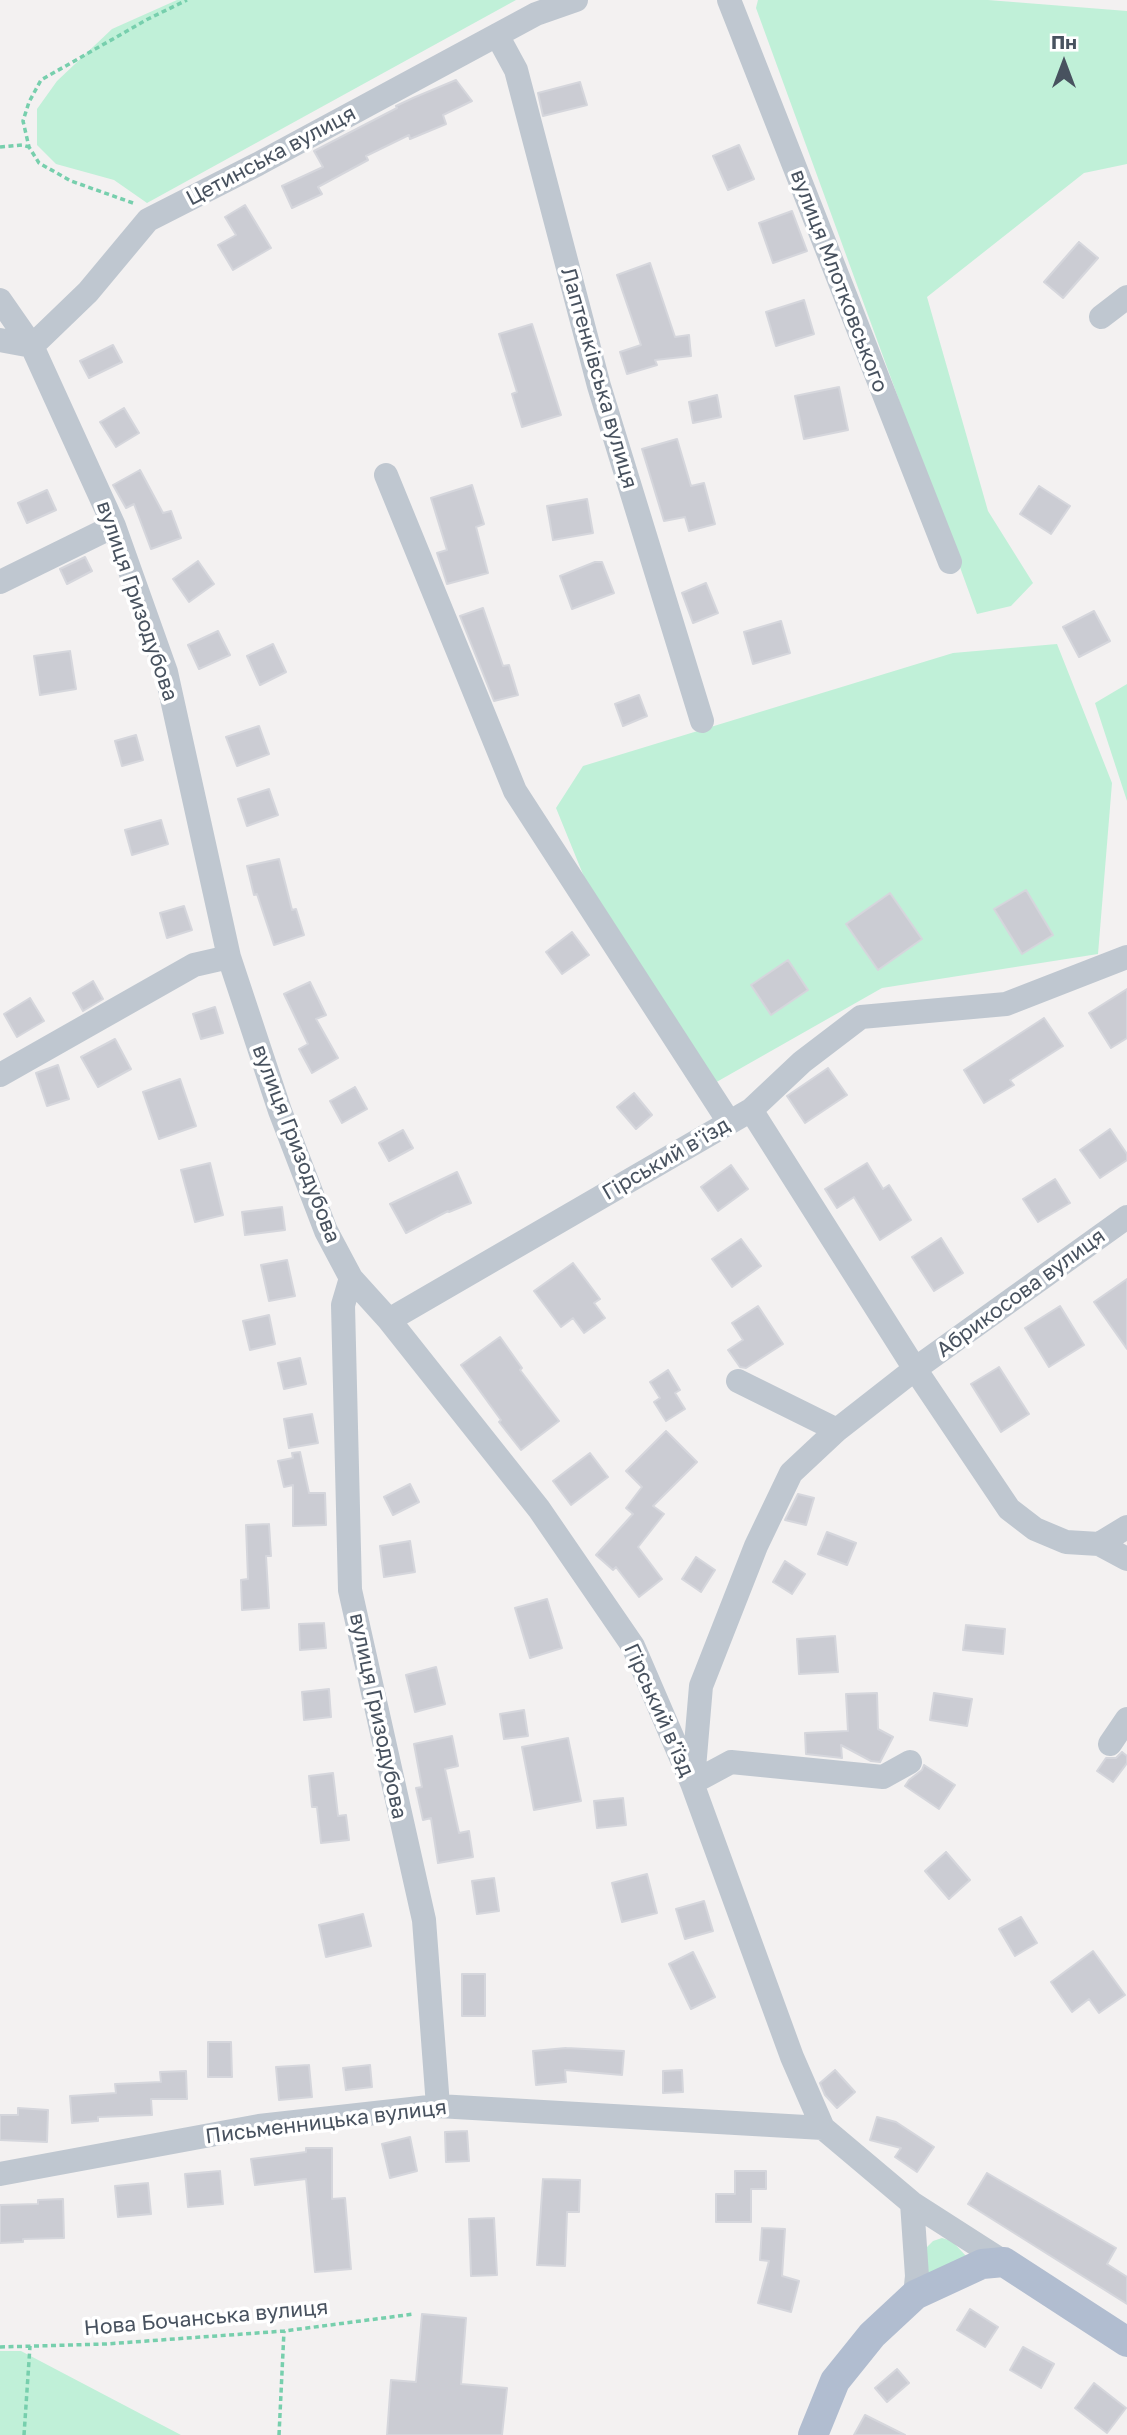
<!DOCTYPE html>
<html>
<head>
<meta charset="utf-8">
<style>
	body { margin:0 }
	#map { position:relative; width:1127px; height:2435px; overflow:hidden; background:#f3f1f1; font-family:"Golos Text",sans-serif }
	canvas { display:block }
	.north { position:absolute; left:1029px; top:28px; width:70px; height:70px; -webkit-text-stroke:5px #fff; paint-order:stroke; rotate:0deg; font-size:19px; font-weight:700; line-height:28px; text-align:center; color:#48525f }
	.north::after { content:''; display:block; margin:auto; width:24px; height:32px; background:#48525f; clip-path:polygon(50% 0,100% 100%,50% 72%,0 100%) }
</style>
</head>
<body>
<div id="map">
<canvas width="1127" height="2435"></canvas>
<div class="north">Пн</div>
</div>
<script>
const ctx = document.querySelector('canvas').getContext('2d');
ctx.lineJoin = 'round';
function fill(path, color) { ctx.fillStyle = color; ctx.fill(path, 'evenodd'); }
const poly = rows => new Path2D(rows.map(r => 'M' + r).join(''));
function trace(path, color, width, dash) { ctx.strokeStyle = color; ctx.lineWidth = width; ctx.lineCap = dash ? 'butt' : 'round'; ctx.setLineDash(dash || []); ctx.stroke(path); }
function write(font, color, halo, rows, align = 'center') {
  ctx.font = font + ' "Golos Text",sans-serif'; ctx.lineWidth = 7; ctx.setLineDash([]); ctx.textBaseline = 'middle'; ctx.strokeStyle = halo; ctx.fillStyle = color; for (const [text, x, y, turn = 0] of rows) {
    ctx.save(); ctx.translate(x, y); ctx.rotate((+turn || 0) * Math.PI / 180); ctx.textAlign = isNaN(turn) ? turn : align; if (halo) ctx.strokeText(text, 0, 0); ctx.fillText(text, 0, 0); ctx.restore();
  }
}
fill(poly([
	[177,0,516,0,147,203,114,180,56,164,37,145,37,109,57,81,112,29],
	[758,0,988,0,1127,11,1127,164,1084,173,927,297,988,511,1033,583,1011,606,977,614,756,8],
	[1057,644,1112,783,1098,954,882,988,713,1084,613,948,556,808,583,766,953,653],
	[1127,684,1127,801,1095,703],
	[942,2238,952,2241,966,2256,927,2275,927,2247,933,2241],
	[0,2351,21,2351,181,2435,0,2435]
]), '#c0f0d8');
const building = poly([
	[456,80,472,101,443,115,446,124,410,139,409,135,366,156,368,160,318,187,322,194,292,208,282,186,323,167,314,151,397,108,396,106,413,98,456,80],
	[580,82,587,105,543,116,538,93,580,82],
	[739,145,754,179,728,190,713,156,739,145],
	[245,205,271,248,233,270,218,245,236,235,225,217,245,205],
	[792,211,807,251,773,263,759,223,792,211],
	[1079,242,1098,258,1063,298,1044,282,1079,242],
	[650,263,675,337,689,335,691,356,655,360,657,365,627,374,620,352,641,345,617,275,650,263],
	[804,300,814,334,776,346,766,312,804,300],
	[532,324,561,415,522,427,512,394,517,392,499,334,532,324],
	[113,345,122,362,89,378,80,361,113,345],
	[839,387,848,430,804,439,795,396,839,387],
	[717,395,721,417,693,423,689,402,717,395],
	[124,408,139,433,116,447,100,422,124,408],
	[677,439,691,486,704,483,715,524,689,531,685,517,664,521,642,449,677,439],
	[140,470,163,513,171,511,181,538,151,549,134,504,126,508,113,485,140,470],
	[472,485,484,524,476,527,488,573,447,584,437,553,447,550,431,498,472,485],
	[1039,486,1070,506,1051,534,1020,514,1039,486],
	[47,490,56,510,27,523,18,503,47,490],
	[587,499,593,533,553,540,547,506,587,499],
	[85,557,92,571,67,584,60,569,85,557],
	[198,561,214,584,189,602,173,579,198,561],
	[595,562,602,562,614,593,572,609,560,576,595,562],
	[706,583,718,613,693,623,682,593,706,583],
	[483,608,503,666,509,665,518,695,494,701,460,616,483,608],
	[1094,611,1110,641,1079,657,1063,627,1094,611],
	[781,621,790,653,753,664,744,632,781,621],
	[218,631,230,655,199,669,188,645,218,631],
	[273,644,286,672,260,685,247,656,273,644],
	[70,651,76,689,40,695,34,656,70,651],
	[639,695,647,716,623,726,615,704,639,695],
	[259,726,269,754,237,766,226,737,259,726],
	[136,735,143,760,122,766,115,741,136,735],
	[269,789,278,815,247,826,238,799,269,789],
	[161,820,168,844,132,855,125,830,161,820],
	[279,859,292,910,296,909,304,935,274,945,257,894,254,895,247,866,279,859],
	[1026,890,1053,935,1022,954,994,909,1026,890],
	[890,893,922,939,878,970,846,924,890,893],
	[184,906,192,930,167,938,160,913,184,906],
	[572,932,589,955,562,974,546,952,572,932],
	[788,960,808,990,771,1015,751,985,788,960],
	[93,981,103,999,83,1011,73,993,93,981],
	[310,982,326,1015,316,1019,338,1058,312,1073,299,1049,308,1044,284,994,310,982],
	[1127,989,1127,1038,1111,1048,1089,1013,1127,989],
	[30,998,44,1021,17,1037,4,1014,30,998],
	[215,1007,223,1033,201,1039,193,1014,215,1007],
	[1044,1018,1063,1046,1010,1080,1014,1085,984,1103,964,1070,1044,1018],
	[115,1039,131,1069,98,1087,81,1057,115,1039],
	[58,1065,69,1099,47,1106,36,1073,58,1065],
	[828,1068,847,1095,805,1123,787,1096,828,1068],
	[180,1079,196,1126,159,1139,143,1092,180,1079],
	[355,1087,367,1109,342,1123,330,1101,355,1087],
	[634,1093,652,1115,636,1129,617,1107,634,1093],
	[1110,1129,1127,1154,1127,1160,1100,1178,1080,1150,1110,1129],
	[403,1130,413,1148,389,1161,379,1143,403,1130],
	[210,1163,223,1215,195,1222,181,1170,210,1163],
	[867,1163,883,1189,889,1185,911,1220,880,1240,854,1197,837,1208,825,1189,867,1163],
	[731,1165,748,1189,718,1211,701,1187,731,1165],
	[457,1172,471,1203,449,1212,448,1211,406,1233,390,1204,457,1172],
	[1055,1179,1070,1203,1038,1222,1023,1199,1055,1179],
	[282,1207,285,1230,245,1235,242,1212,282,1207],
	[941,1238,963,1273,934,1291,912,1257,941,1238],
	[741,1239,761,1266,732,1287,712,1259,741,1239],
	[287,1260,295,1296,269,1301,261,1265,287,1260],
	[573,1263,600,1299,594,1303,605,1318,584,1333,573,1318,561,1327,534,1291,573,1263],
	[1127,1279,1127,1349,1094,1302,1127,1279],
	[758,1306,783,1344,746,1368,740,1367,728,1350,743,1340,732,1323,758,1306],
	[1060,1306,1084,1345,1049,1367,1025,1328,1060,1306],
	[269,1315,275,1344,250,1350,243,1321,269,1315],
	[500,1337,522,1368,520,1370,559,1421,521,1450,499,1422,501,1420,461,1365,500,1337],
	[300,1358,306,1384,284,1389,278,1363,300,1358],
	[999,1367,1029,1414,1001,1432,971,1384,999,1367],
	[668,1370,680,1390,675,1393,685,1409,666,1421,654,1402,660,1398,650,1382,668,1370],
	[312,1414,318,1443,289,1448,284,1419,312,1414],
	[666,1431,697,1462,653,1506,664,1514,638,1547,662,1579,639,1597,616,1567,613,1570,596,1555,633,1514,626,1508,642,1487,626,1471,666,1431],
	[300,1452,309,1493,325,1493,326,1525,293,1526,293,1485,284,1487,278,1461,293,1458,292,1453,300,1452],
	[590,1453,608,1477,571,1505,553,1481,590,1453],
	[410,1484,419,1502,393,1515,384,1497,410,1484],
	[798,1494,814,1498,806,1525,785,1520,798,1494],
	[269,1524,271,1556,266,1556,269,1608,242,1610,241,1580,248,1579,246,1525,269,1524],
	[827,1532,856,1543,847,1565,818,1554,827,1532],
	[410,1541,415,1572,384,1577,380,1546,410,1541],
	[696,1557,715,1570,701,1592,682,1579,696,1557],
	[785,1561,805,1574,792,1594,773,1582,785,1561],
	[547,1599,562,1648,530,1658,515,1608,547,1599],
	[324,1623,326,1648,300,1650,299,1624,324,1623],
	[966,1625,1005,1629,1003,1654,963,1650,966,1625],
	[835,1636,838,1672,799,1674,797,1639,835,1636],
	[436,1667,445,1704,415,1712,406,1675,436,1667],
	[329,1689,331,1717,304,1720,302,1692,329,1689],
	[877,1693,878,1729,893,1737,880,1762,871,1761,841,1745,842,1758,806,1754,805,1733,848,1731,846,1694,877,1693],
	[934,1693,972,1699,967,1726,930,1720,934,1693],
	[524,1710,528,1736,504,1739,500,1714,524,1710],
	[452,1736,458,1766,445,1769,459,1833,469,1831,473,1857,438,1863,431,1818,423,1820,416,1788,422,1787,414,1744,452,1736],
	[568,1738,581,1801,534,1810,522,1747,568,1738],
	[1122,1752,1127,1756,1127,1763,1113,1782,1097,1771,1106,1758,1116,1758,1122,1752],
	[924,1765,955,1785,939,1809,905,1786,909,1780,922,1770,924,1765],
	[333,1773,338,1816,346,1815,349,1840,321,1843,317,1807,312,1807,309,1776,333,1773],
	[623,1798,626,1825,597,1828,594,1801,623,1798],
	[946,1852,970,1880,949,1899,925,1871,946,1852],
	[647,1874,657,1913,622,1922,612,1883,647,1874],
	[494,1878,499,1911,477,1914,472,1881,494,1878],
	[704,1901,713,1931,685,1939,676,1909,704,1901],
	[363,1914,371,1946,326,1957,319,1925,363,1914],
	[1021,1917,1037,1943,1015,1956,999,1929,1021,1917],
	[1093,1951,1125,1995,1099,2013,1089,1999,1072,2012,1051,1982,1093,1951],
	[693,1952,715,1997,691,2009,669,1964,693,1952],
	[462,1974,485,1974,485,2016,462,2016,462,1974],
	[208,2042,231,2042,232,2077,208,2077,208,2042],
	[566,2048,624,2051,622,2075,565,2070,566,2082,536,2085,533,2051,566,2048],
	[309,2065,312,2097,279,2100,276,2067,309,2065],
	[370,2065,372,2087,346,2090,343,2068,370,2065],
	[682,2070,683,2092,663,2093,663,2071,682,2070],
	[835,2070,855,2092,837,2108,825,2095,820,2083,835,2070],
	[186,2071,187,2099,151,2099,152,2115,98,2117,98,2121,72,2123,70,2096,116,2093,115,2084,161,2082,160,2072,186,2071],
	[18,2108,48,2110,47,2142,0,2140,0,2115,18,2115,18,2108],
	[877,2117,896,2122,934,2147,917,2172,895,2157,901,2148,870,2140,877,2117],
	[467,2131,469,2161,446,2162,445,2132,467,2131],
	[410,2137,417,2171,390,2178,382,2144,410,2137],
	[306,2148,332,2148,332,2199,345,2198,351,2269,315,2272,306,2179,255,2185,251,2159,306,2152,306,2148],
	[220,2171,223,2204,188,2207,185,2174,220,2171],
	[735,2171,766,2171,766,2189,751,2189,751,2222,716,2222,716,2194,735,2194,735,2171],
	[987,2173,1116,2248,1107,2264,1127,2277,1127,2304,968,2204,987,2173],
	[543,2179,580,2180,579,2212,567,2212,565,2266,537,2265,543,2179],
	[148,2183,151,2214,118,2217,115,2186,148,2183],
	[63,2199,64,2238,23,2239,23,2242,0,2243,0,2205,38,2204,38,2200,63,2199],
	[494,2218,497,2275,471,2276,469,2219,494,2218],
	[762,2228,785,2229,782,2276,799,2281,791,2312,758,2303,769,2261,760,2260,762,2228],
	[970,2309,998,2327,985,2347,957,2330,970,2309],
	[422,2314,466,2318,461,2384,507,2388,502,2435,387,2435,391,2380,416,2382,422,2314],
	[1023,2347,1054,2364,1041,2388,1010,2370,1023,2347],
	[897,2369,909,2383,887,2402,875,2388,897,2369],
	[1094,2383,1126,2408,1107,2433,1075,2408,1094,2383],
	[865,2415,905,2435,854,2435,865,2415]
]);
fill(building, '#cbccd3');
trace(building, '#d5d6dc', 2);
trace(poly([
	[0,147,22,145,29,147],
	[133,203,71,181,39,163,29,147,23,121,29,102,41,80,148,19,187,0],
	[0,2347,106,2344,284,2331,414,2314],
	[24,2435,30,2346],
	[279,2435,284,2331]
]), '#77cfad', 3.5, [5, 3.5]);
trace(poly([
	[729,0,950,562],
	[497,35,516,70,599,386,702,721],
	[0,300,32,346,114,526,166,672,229,957,280,1111,326,1231,351,1278,389,1320,539,1509,633,1646,692,1783,792,2057,823,2128,912,2203,1004,2262],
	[1101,317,1127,297],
	[0,340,32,346,88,292,148,220,258,164,536,14,576,0],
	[386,475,515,791,729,1122],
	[0,582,114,526],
	[0,1075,194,965,229,957],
	[751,1110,915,1369,1009,1509,1035,1529,1066,1542,1099,1544,1127,1559],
	[351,1278,343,1305,350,1590,424,1920,438,2106],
	[389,1320,751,1110,802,1062,861,1017,1006,1004,1127,957],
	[738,1381,837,1430],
	[1099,1544,1127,1527],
	[1110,1744,1127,1719],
	[693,1780,701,1686,756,1546,791,1473,837,1430,915,1369,1127,1217],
	[692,1783,731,1762,883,1777,910,1762],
	[0,2174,259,2126,438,2106,823,2128],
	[912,2203,917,2276,915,2295]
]), '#bfc7d0', 24);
trace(poly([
	[813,2435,835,2381,872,2335,915,2295,982,2264,1004,2262,1127,2342]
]), '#b1bdd0', 30);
write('21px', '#48525f', '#fff', [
	["Цетинська вулиця",271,156,-28],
	["вулиця Млотковського",839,281,69],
	["Лаптенківська вулиця",599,378,74],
	["вулиця Гризодубова",137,601,71],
	["вулиця Гризодубова",296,1144,69],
	["Гірський в'їзд",666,1159,-30],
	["Абрикосова вулиця",1021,1293,-36],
	["Гірський в’їзд",659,1710,66],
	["вулиця Гризодубова",378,1716,78],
	["Письменницька вулиця",326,2122,-7],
	["Нова Бочанська вулиця",206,2318,-5]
]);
</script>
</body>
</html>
